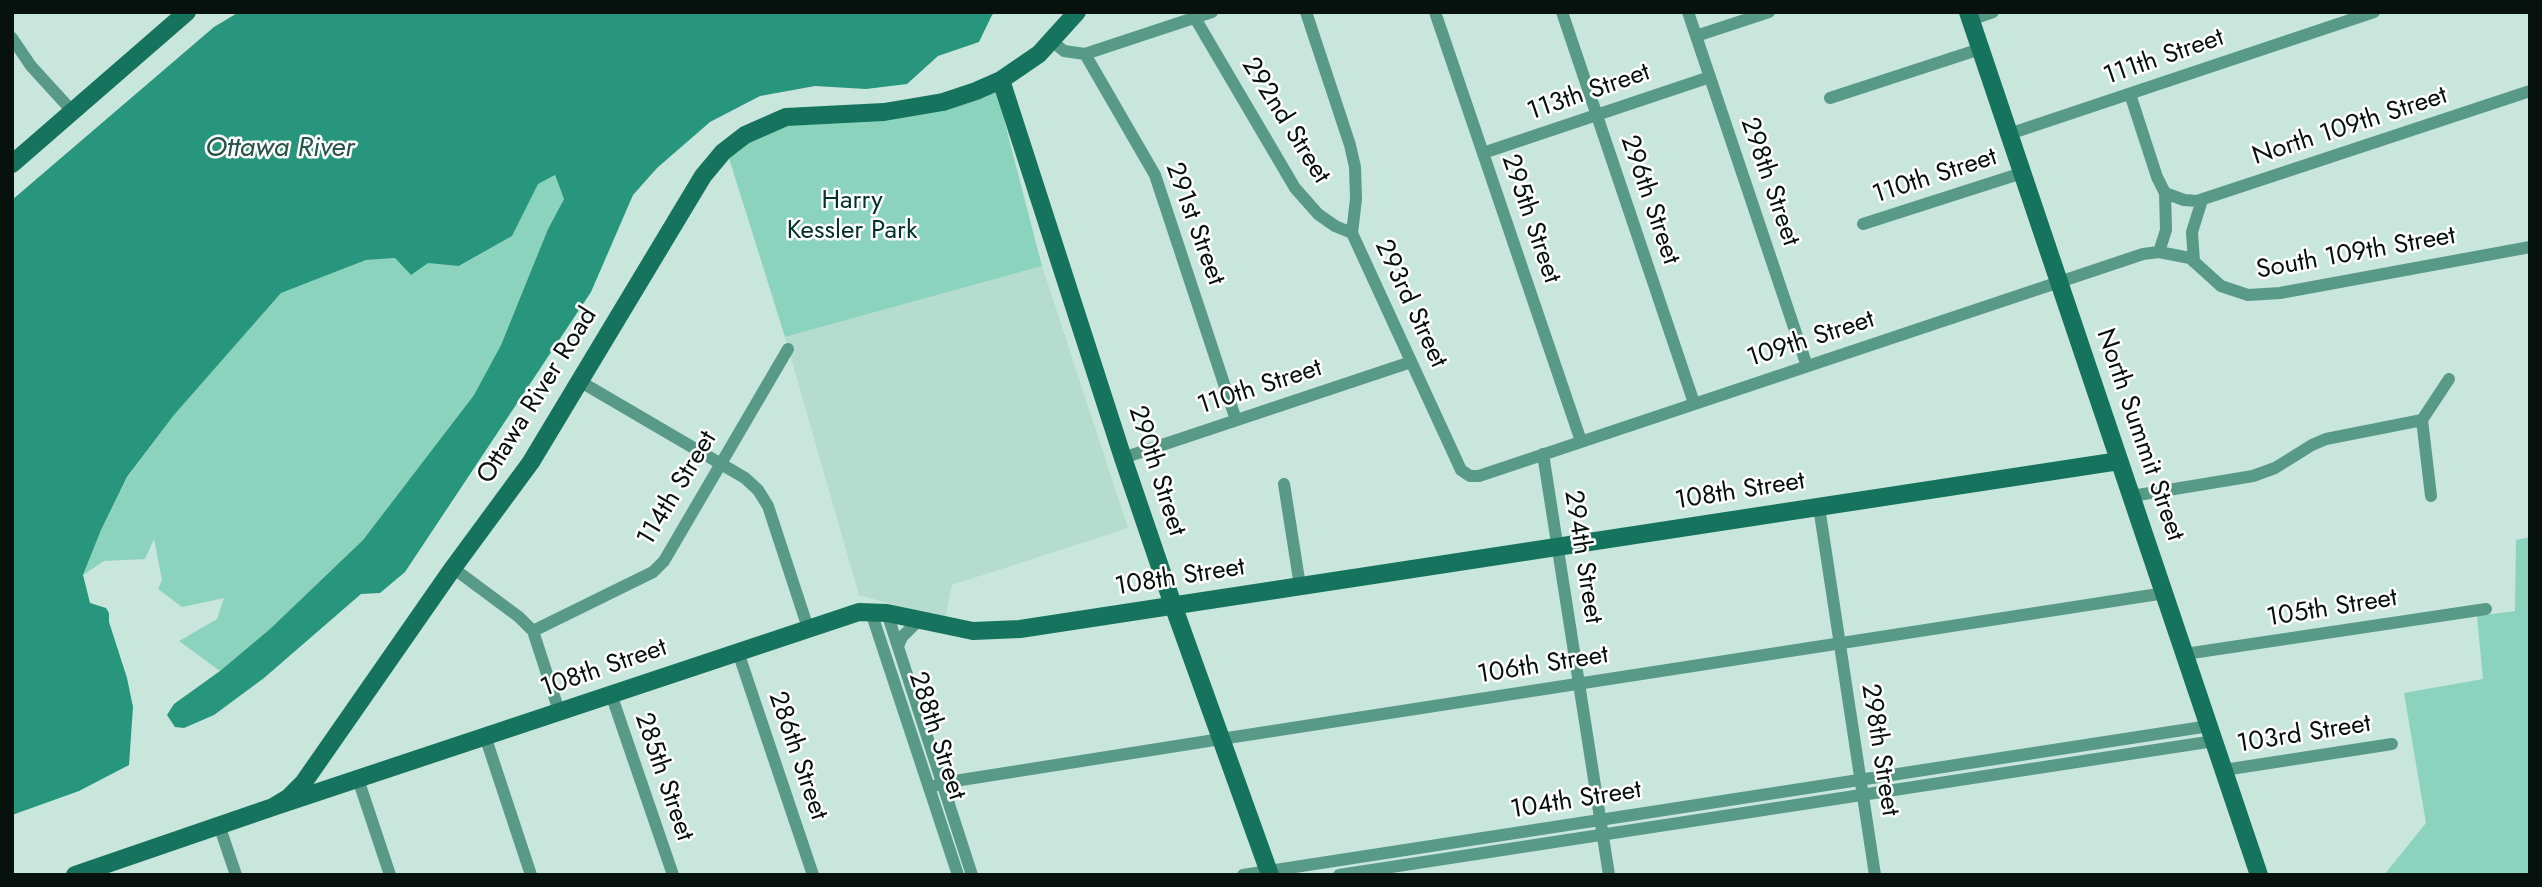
<!DOCTYPE html>
<html>
<head>
<meta charset="utf-8">
<style>
	body { margin:0 }
	#map { position:relative; width:2542px; height:887px; overflow:hidden; background:#c9e6dc; font-family:Jost,sans-serif }
	canvas { display:block }
	.frame { position:absolute; inset:0; border:14px solid #07110e; pointer-events:none }
</style>
</head>
<body>
<div id="map">
<canvas width="2542" height="887"></canvas>
<div class="frame"></div>
</div>
<script>
const ctx = document.querySelector('canvas').getContext('2d');
ctx.lineJoin = 'round';
function fill(path, color) { ctx.fillStyle = color; ctx.fill(path, 'evenodd'); }
const poly = rows => new Path2D(rows.map(r => 'M' + r).join(''));
function trace(path, color, width, dash) { ctx.strokeStyle = color; ctx.lineWidth = width; ctx.lineCap = dash ? 'butt' : 'round'; ctx.setLineDash(dash || []); ctx.stroke(path); }
function write(font, color, halo, rows, align = 'center') {
  ctx.font = font + ' Jost,sans-serif'; ctx.lineWidth = 5; ctx.setLineDash([]); ctx.textBaseline = 'middle'; ctx.strokeStyle = halo; ctx.fillStyle = color; for (const [text, x, y, turn = 0] of rows) {
    ctx.save(); ctx.translate(x, y); ctx.rotate((+turn || 0) * Math.PI / 180); ctx.textAlign = isNaN(turn) ? turn : align; if (halo) ctx.strokeText(text, 0, 0); ctx.fillText(text, 0, 0); ctx.restore();
  }
}
fill(poly([
	[1042,266,1128,528,952,585,945,619,859,595,785,337]
]), '#b6dccf');
fill(poly([
	[996,89,1042,266,785,337,728,155,770,128],
	[555,175,564,199,548,229,501,345,474,395,363,540,270,629,220,671,179,641,217,619,224,598,182,607,158,589,162,580,154,539,145,559,104,561,83,575,101,530,127,478,174,415,281,293,366,260,395,258,460,266,512,236,537,184],
	[2530,537,2530,875,2384,875,2426,823,2404,693,2483,679,2477,616,2515,611,2516,540]
]), '#8cd3bd');
fill(poly([
	[239,12,996,12,992,15,979,42,938,56,907,84,866,89,815,86,760,96,710,122,657,168,633,195,591,292,405,572,380,593,361,594,264,678,214,715,184,728,175,727,167,715,174,704,220,671,270,629,363,540,474,395,501,345,548,229,564,199,555,175,538,184,512,236,459,266,428,263,411,275,395,258,366,260,281,293,174,415,127,477,101,530,83,575,90,603,106,608,109,613,109,622,127,678,133,707,129,765,79,791,12,815,12,200,214,27]
]), '#27967c');
trace(poly([
	[1306,12,1350,145,1355,167,1356,199,1352,233,1461,470,1470,476,1479,476,2143,254,2159,252,2190,258,2221,286,2248,295,2280,293,2530,247],
	[1435,12,1581,441],
	[1562,12,1694,403],
	[1688,12,1807,366],
	[1195,18,1295,188,1318,214,1335,226,1352,233],
	[1970,20,1993,12],
	[1696,36,1769,12],
	[12,38,31,66,73,112],
	[1052,41,1064,51,1085,54,1212,12],
	[1085,54,1155,175,1236,420],
	[2130,94,2157,177,2165,193,2184,200,2197,201,2530,91],
	[1830,98,1980,49],
	[2009,134,2374,12],
	[1483,153,1710,77],
	[1863,224,2022,173],
	[2159,252,2166,230,2165,193],
	[2194,262,2192,232,2202,200],
	[581,382,745,478,758,490,768,506,808,628],
	[1543,454,1609,875],
	[1123,458,1411,362],
	[1284,484,1300,586],
	[2132,496,2253,476,2275,468,2312,445,2326,439,2422,420],
	[2431,496,2422,420,2449,379],
	[1819,507,1875,875],
	[453,568,519,617,533,631,559,711],
	[871,612,958,875],
	[887,613,972,875],
	[533,631,653,572,664,561,788,349],
	[898,646,902,637,919,620],
	[738,652,813,875],
	[2185,654,2486,609],
	[611,694,673,875],
	[485,736,531,875],
	[2224,770,2392,744],
	[358,779,390,875],
	[929,788,942,783,1221,739,2165,593],
	[219,825,236,875],
	[1243,875,2209,726],
	[1339,875,2214,741]
]), '#589a87', 12);
trace(poly([
	[1968,12,2259,875],
	[1001,80,1123,458,1173,605,1270,875],
	[12,164,187,12],
	[273,807,859,612,887,613,973,631,1020,629,2119,461],
	[75,875,273,807,288,798,304,782,453,568,531,462,703,176,723,152,745,135,786,117,884,112,943,102,976,91,1001,80,1039,54,1077,12]
]), '#16745e', 18);
write('26px', '#07110e', '#fff', [
	["111th Street",2164,58,-19],
	["113th Street",1589,93,-19],
	["292nd Street",1285,121,58],
	["North 109th Street",2350,127,-18],
	["110th Street",1935,177,-18],
	["298th Street",1769,182,71],
	["296th Street",1649,200,71],
	["295th Street",1530,219,71],
	["291st Street",1194,224,70],
	["South 109th Street",2356,254,-10],
	["293rd Street",1410,304,65],
	["109th Street",1811,340,-18],
	["110th Street",1260,388,-18],
	["Ottawa River Road",538,396,-58],
	["North Summit Street",2139,435,71],
	["290th Street",1156,471,72],
	["114th Street",678,489,-59],
	["108th Street",1740,492,-9],
	["294th Street",1582,557,81],
	["108th Street",1180,578,-9],
	["105th Street",2332,609,-9],
	["106th Street",1543,666,-9],
	["108th Street",604,669,-19],
	["103rd Street",2304,735,-9],
	["288th Street",936,736,72],
	["298th Street",1879,750,81],
	["286th Street",797,756,71],
	["285th Street",663,777,71],
	["104th Street",1576,801,-9]
]);
write('26px', '#003227', '#fff', [
	["Harry",852,202],
	["Kessler Park",852,232]
]);
write('italic 28px', '#275447', '#fff', [
	["Ottawa River",280,149]
]);
</script>
</body>
</html>
